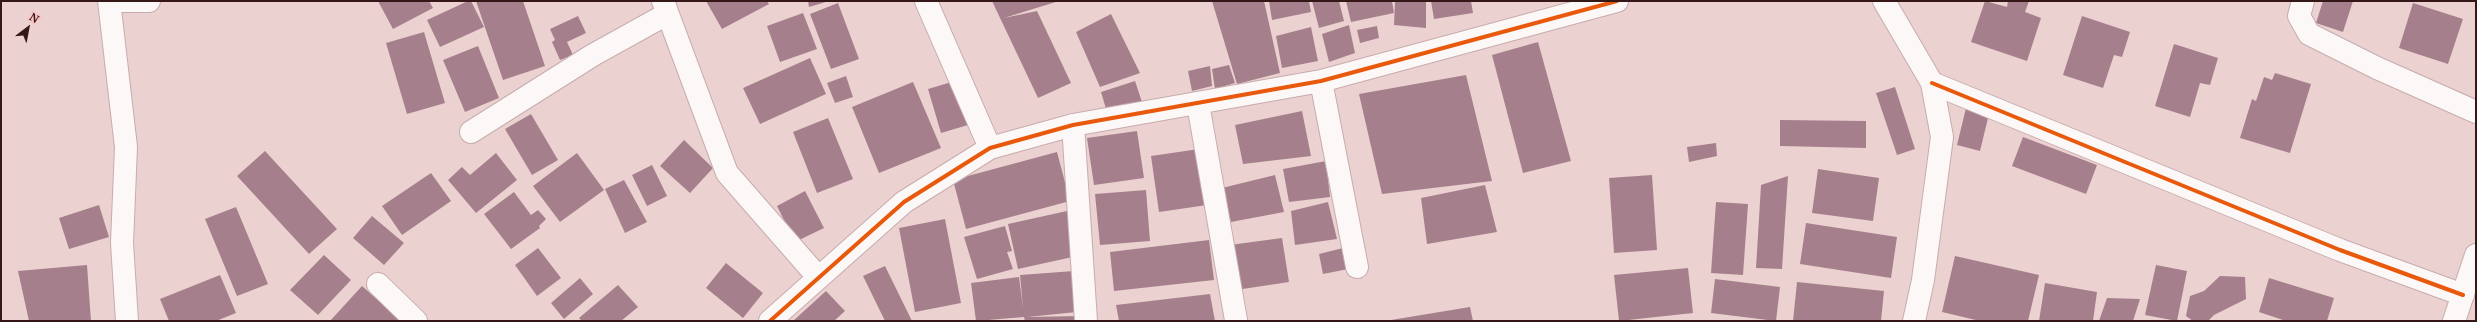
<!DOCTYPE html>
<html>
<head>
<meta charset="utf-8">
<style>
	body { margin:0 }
	#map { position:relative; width:2477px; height:322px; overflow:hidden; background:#ecd1d1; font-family:"Noto Serif",serif }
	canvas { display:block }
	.frame { position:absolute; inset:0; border:2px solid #361718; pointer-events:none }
	.north { position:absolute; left:8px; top:8px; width:40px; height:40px; -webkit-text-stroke:3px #f8c5c5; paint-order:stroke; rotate:32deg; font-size:11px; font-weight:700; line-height:16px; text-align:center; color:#361718 }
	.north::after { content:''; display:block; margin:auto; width:14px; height:18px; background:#361718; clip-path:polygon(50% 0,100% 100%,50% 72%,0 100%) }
</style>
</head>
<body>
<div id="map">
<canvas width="2477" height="322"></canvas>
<div class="frame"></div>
<div class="north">N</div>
</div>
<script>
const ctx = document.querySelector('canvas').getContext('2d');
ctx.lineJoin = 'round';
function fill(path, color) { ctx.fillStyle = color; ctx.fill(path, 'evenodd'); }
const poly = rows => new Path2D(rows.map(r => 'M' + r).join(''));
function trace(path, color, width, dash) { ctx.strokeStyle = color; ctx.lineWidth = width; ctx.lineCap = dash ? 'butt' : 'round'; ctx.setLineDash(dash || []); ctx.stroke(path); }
fill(poly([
	[378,1,429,1,433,8,393,29],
	[468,1,471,1,484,27,440,47,427,20],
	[476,1,523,1,545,66,503,80],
	[706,1,767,1,769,4,722,29],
	[808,1,829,1,809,7],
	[992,1,1059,1,1004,18,1037,11,1071,83,1038,98],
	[1212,1,1264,1,1280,73,1237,84],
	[1269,1,1309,1,1311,12,1272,20],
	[1312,1,1339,1,1344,21,1319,28],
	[1346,1,1392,1,1394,13,1351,22],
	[1395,1,1426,1,1426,28,1394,25],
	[1431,1,1471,1,1473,13,1434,19],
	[1985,1,2007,7,2008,1,2029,1,2025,12,2041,18,2027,61,1971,42],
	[2323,1,2353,1,2343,32,2316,23],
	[838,3,859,59,831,69,810,14],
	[2413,3,2463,19,2448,64,2399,48],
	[803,13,817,49,780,62,767,26],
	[1111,14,1140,73,1100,87,1076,32],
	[578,16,586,33,567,42,573,55,560,60,552,42,555,40,550,29],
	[2082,16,2130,32,2122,57,2114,55,2103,88,2063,75],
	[1349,25,1355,53,1329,62,1322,34],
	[1377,26,1379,38,1360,43,1357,30],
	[1311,27,1318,61,1282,68,1276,36],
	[424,32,445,103,407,114,386,43],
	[1538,42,1571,161,1523,173,1492,55],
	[2174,44,2218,58,2210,85,2200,83,2190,117,2155,106],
	[478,46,499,98,465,112,443,60],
	[810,58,826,94,760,124,743,88],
	[1229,65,1235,83,1215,89,1212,69],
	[1210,66,1212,86,1192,91,1188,71],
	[2275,73,2311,84,2290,153,2240,138,2252,99,2256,101,2264,77,2272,80],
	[1466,75,1492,181,1382,194,1359,94],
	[846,76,853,97,835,103,827,83],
	[955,81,968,125,941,133,928,89],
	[1135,81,1142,102,1107,112,1101,92],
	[913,82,941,148,879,173,852,107],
	[1895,87,1915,149,1897,155,1876,93],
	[1966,108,1989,114,1980,151,1957,145],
	[1302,111,1311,156,1243,164,1235,125],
	[531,114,558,160,532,175,505,129],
	[828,118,853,179,817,193,793,132],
	[1780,120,1866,121,1866,148,1780,146],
	[1137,131,1144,178,1094,185,1087,138],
	[2023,137,2097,165,2086,194,2012,166],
	[684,140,713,168,690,193,660,166],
	[1716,143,1717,156,1689,162,1687,147],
	[1199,149,1207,205,1159,212,1151,156],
	[265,151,337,229,309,254,237,176],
	[1057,152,1070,201,966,229,953,180],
	[496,153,517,180,476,213,448,180,462,167,470,175],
	[577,153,604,190,560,222,533,186],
	[1326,161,1330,197,1289,202,1283,169],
	[652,165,667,196,647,206,632,175],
	[1818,169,1879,178,1873,221,1812,213],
	[431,173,451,201,402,235,382,206],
	[1275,175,1284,212,1231,222,1222,188],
	[1652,175,1657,250,1614,253,1609,178],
	[1788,176,1782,269,1756,268,1761,185],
	[624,180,647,222,625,233,605,189],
	[1485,185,1497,232,1427,244,1421,198],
	[1146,190,1150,241,1100,245,1095,194],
	[805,191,824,228,795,242,777,206],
	[514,192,531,215,538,210,546,219,539,226,540,228,511,249,484,214],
	[1328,202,1337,239,1295,245,1291,211],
	[1716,202,1748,204,1743,275,1711,273],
	[99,205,109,237,69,249,59,218],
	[236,207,268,284,237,296,205,219],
	[1067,211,1077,256,1018,269,1008,224],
	[372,216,404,243,384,265,353,238],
	[945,219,961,303,915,312,899,228],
	[1806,223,1897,237,1891,278,1800,264],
	[1005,226,1012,251,1007,252,1013,269,977,279,964,237],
	[1282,238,1289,282,1236,290,1230,245],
	[1209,240,1214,280,1114,291,1110,252],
	[538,248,561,278,537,296,515,265],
	[1343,248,1348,269,1323,274,1319,254],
	[324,255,351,280,318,315,290,290],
	[1955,256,2039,275,2028,321,1980,321,1942,312],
	[726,263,763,293,743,318,706,288],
	[87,265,91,321,29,321,18,271],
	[2156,265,2187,271,2177,321,2145,315],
	[885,266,912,321,885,321,863,276],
	[1688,268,1693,313,1619,321,1614,275],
	[1074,271,1077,312,1027,317,1080,316,1080,321,1025,321,1024,317,976,321,971,283,1019,277,1023,308,1020,275],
	[220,275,236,313,216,321,169,321,160,299],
	[2220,276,2245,277,2246,299,2214,315,2208,321,2193,321,2186,316,2190,296,2204,291],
	[580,278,593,294,564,319,551,303],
	[2269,278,2334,298,2327,321,2286,321,2259,312],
	[1715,279,1780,287,1776,321,1711,313],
	[1797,282,1884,291,1881,321,1793,321],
	[2045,283,2097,292,2093,321,2039,321],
	[618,285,638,307,621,321,582,321,579,318],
	[362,286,399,319,397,321,330,321],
	[826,291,845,311,834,321,793,321],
	[1210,294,1215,321,1119,321,1116,305],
	[2107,298,2140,299,2133,321,2099,321],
	[1470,307,1473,321,1391,321,1391,320]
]), '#a5808c');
const minor = poly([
	[109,1,126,147,122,243,127,321],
	[109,1,149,1],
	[663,1,727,173,818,277],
	[926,1,990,148],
	[1884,1,1932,83,1942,137,1923,280,1914,321],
	[2303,1,2299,16,2309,34,2377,68,2476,112],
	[1321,81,1357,267],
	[1932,83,2340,250,2463,295],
	[1198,104,1236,320],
	[1073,125,1086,321],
	[471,132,593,55,667,14],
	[378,284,416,321],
	[770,321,904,202,990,148,1073,125,1321,81,1617,1]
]);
const primary = poly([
	[2454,321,2476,255]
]);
trace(minor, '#c8acad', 24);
trace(primary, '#c8acad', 24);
trace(minor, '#fcf8f8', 22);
trace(primary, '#fcf8f8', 22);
trace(poly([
	[1932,83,2340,250,2463,295],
	[770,321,904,202,990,148,1073,125,1321,81,1617,1]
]), '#e8590c', 4);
</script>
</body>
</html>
